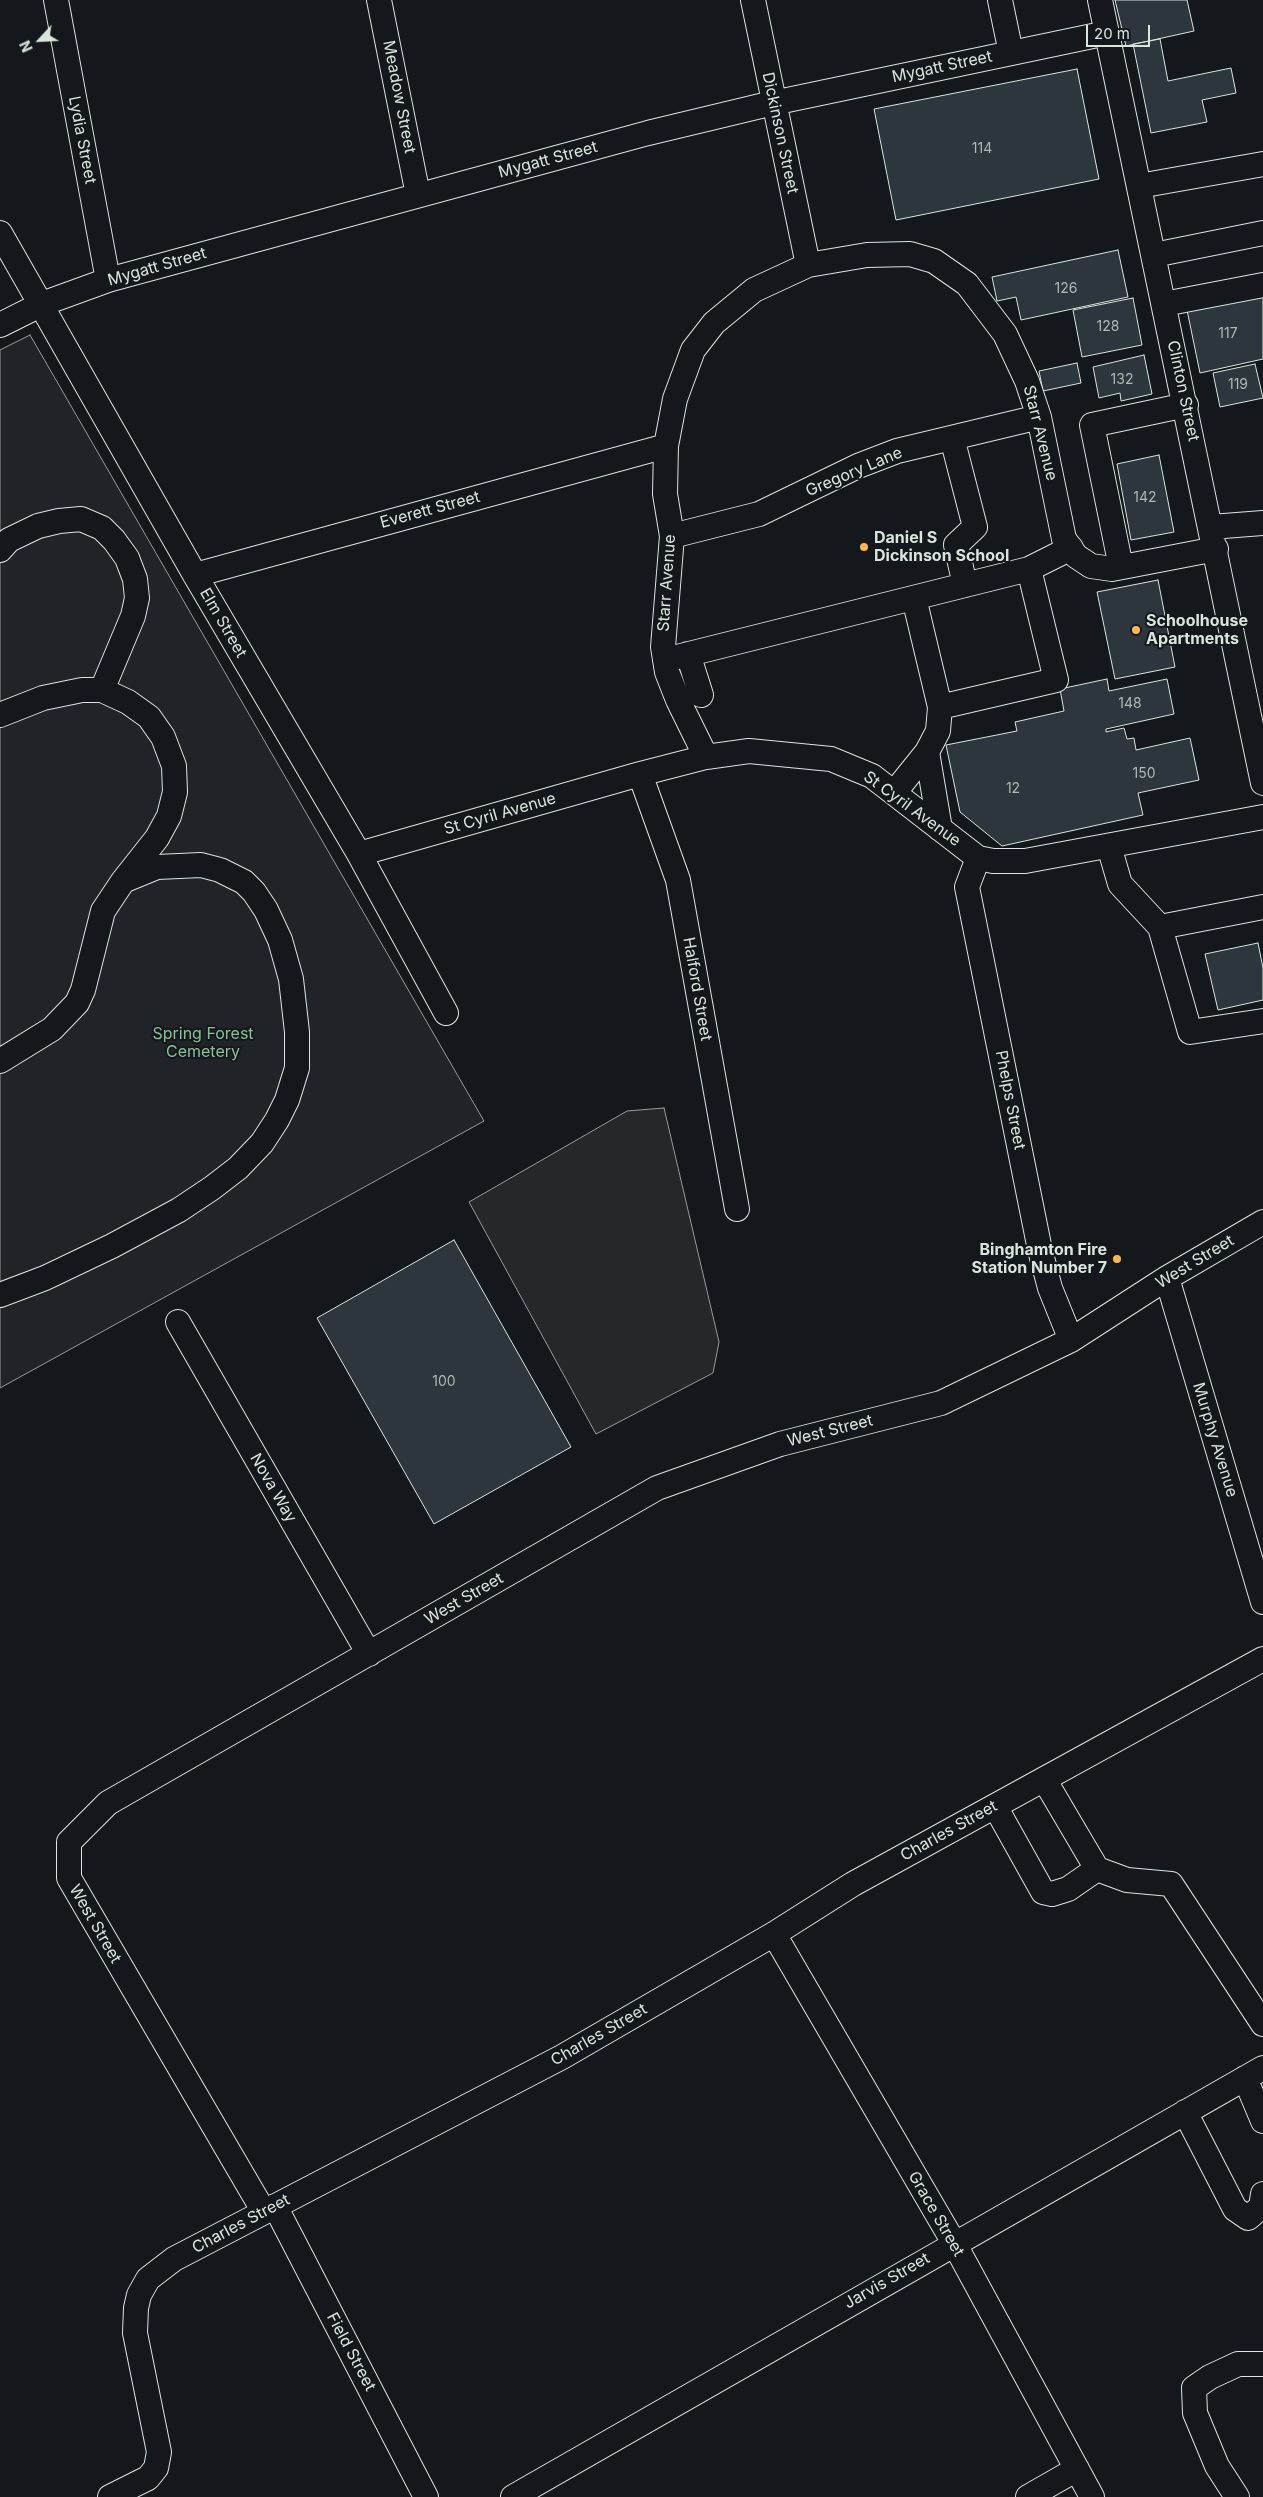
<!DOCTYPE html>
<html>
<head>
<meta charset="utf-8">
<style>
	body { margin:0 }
	#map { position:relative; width:1263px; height:2497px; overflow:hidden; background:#14181c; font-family:Inter,sans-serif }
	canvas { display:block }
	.north { position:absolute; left:15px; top:15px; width:50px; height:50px; -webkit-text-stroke:4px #14181c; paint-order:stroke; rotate:245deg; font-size:14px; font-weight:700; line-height:20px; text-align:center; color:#d8e6dc }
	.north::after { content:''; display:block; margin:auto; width:18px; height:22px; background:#d8e6dc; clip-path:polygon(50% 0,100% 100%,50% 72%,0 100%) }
	.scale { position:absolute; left:1086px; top:25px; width:64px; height:22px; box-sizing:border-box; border:2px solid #d8e6dc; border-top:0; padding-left:6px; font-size:15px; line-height:18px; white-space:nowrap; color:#d8e6dc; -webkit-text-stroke:4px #14181c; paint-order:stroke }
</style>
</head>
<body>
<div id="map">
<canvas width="1263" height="2497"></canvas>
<div class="north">N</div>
<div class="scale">20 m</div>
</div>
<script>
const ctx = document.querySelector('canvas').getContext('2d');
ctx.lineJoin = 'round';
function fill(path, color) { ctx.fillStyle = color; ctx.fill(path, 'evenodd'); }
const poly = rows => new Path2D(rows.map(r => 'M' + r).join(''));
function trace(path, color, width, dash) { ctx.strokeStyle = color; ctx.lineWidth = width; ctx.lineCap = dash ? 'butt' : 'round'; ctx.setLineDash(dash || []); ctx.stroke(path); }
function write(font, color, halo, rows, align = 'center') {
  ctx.font = font + ' Inter,sans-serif'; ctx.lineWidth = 4; ctx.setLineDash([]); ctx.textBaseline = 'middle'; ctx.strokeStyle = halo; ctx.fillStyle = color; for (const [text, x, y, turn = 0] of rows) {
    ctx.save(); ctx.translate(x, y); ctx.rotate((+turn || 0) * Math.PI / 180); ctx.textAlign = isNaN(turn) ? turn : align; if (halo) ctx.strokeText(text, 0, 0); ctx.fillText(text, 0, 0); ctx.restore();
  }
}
const green = poly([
	[30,335,484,1121,0,1388,0,350,30,335]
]);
fill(green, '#202428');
trace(green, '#939e99', 1);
const parking = poly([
	[664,1108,719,1342,713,1373,596,1434,469,1202,627,1111,664,1108]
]);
fill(parking, '#24282b');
trace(parking, '#939e99', 1);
const building = poly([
	[1115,0,1187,0,1194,31,1126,46,1115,0],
	[1160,39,1168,81,1231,68,1236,93,1202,100,1207,122,1151,133,1133,44,1160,39],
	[1077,69,1099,179,896,220,874,109,1077,69],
	[1118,250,1128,297,1021,320,1016,297,997,301,992,277,1118,250],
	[1263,293,1263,359,1200,373,1187,310,1263,293],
	[1133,298,1142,345,1082,357,1073,310,1133,298],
	[1144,355,1152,394,1121,401,1120,393,1099,398,1093,367,1144,355],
	[1077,363,1081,383,1043,391,1039,371,1077,363],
	[1255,364,1263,398,1220,407,1213,373,1255,364],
	[1159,455,1174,532,1131,540,1117,464,1159,455],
	[1158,580,1175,667,1115,679,1097,592,1158,580],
	[1107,679,1109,691,1167,679,1174,714,1106,729,1106,732,1124,728,1127,739,1134,738,1136,750,1190,738,1199,780,1138,793,1143,815,1002,846,960,812,946,745,1017,731,1015,722,1064,711,1060,689,1107,679],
	[1258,943,1263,968,1263,1000,1218,1010,1205,954,1258,943],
	[454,1240,571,1447,434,1524,317,1318,454,1240]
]);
fill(building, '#2c363c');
trace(building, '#d8e6dc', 1);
const minor = poly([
	[56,0,108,280],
	[379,0,418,195],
	[753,0,808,265],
	[1000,0,1011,53],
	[1100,0,1263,783],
	[1139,186,1263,164],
	[0,233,195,575,359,854,446,1013],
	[1154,255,1263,233],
	[1164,304,1263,285],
	[0,325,42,304,108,280,648,133,773,103,1107,33],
	[952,438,975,527,956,545,965,585],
	[1211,527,1263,523],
	[672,536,759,514,858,466,897,451,1039,417],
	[0,550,9,540,38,526,59,521,81,519,102,528,114,540,127,558,135,579,137,598,133,616,102,690],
	[1121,567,1092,425,1186,405],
	[195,575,666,446],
	[914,598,940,707],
	[688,654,701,695],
	[665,660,1029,569],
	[0,715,43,698,82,690,102,690,128,702,149,717,163,737,174,766,175,792,169,816,157,838,123,881,103,911,83,990,77,1003,52,1029,0,1061],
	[927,752,940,829],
	[706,757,678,700,667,672,663,647,672,536,665,494,666,446,675,399,693,350,714,323,754,290,808,265,867,255,910,254,934,261,967,284,1005,334,1027,381,1039,417,1064,539,1076,556,1091,566,1112,569,1216,549],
	[640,774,678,880,737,1209],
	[894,793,927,752,938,731,940,707,1056,680,1029,569,1071,548],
	[1109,846,1120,884,1160,927,1190,1032,1263,1021],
	[359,854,640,774,706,757,749,751,831,759,872,776,978,858,993,861,1025,861,1263,817],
	[978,858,967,887,1040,1250,1050,1288,1071,1340],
	[1160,927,1263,907],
	[1167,1278,1263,1602],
	[0,1295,45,1278,112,1246,179,1210,212,1188,238,1168,262,1143,277,1120,287,1100,297,1068,297,1032,291,979,280,940,266,910,254,892,244,882,220,870,201,865,157,867,123,881],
	[178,1322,369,1654],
	[1044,1779,1097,1869,1127,1880,1171,1884,1263,2024],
	[995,1806,1043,1892,1052,1894,1068,1889,1097,1869],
	[774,1934,954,2243,1092,2497],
	[1245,2078,1263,2121],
	[1185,2112,1235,2209,1248,2218,1261,2207,1263,2194],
	[275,2206,426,2497],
	[264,2212,69,1878,69,1842,108,1803,657,1488,780,1444,941,1403,1071,1340,1167,1278,1263,1222],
	[110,2497,148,2478,156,2468,159,2452,135,2333,136,2308,139,2295,148,2279,174,2259,562,2057,774,1934,853,1884,1263,1659],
	[513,2497,1263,2068],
	[1028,2497,1077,2469],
	[1237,2497,1217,2466,1195,2413,1194,2388,1210,2377,1238,2364,1263,2364]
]);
trace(minor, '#d8e6dc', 26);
trace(minor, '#14181c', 24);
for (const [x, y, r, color] of [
	[864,547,5,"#ffb74d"],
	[1136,630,5,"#ffb74d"],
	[1117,1259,5,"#ffb74d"]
]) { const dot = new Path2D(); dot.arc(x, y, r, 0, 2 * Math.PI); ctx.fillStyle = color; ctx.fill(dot); trace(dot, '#14181c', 2); }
write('14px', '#adbab4', null, [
	["114",982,149],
	["126",1066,289],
	["128",1108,327],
	["117",1228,334],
	["132",1122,380],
	["119",1238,385],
	["142",1145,498],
	["148",1130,704],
	["150",1144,774],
	["12",1013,789],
	["100",444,1382]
]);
write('16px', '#d8e6dc', '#14181c', [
	["Mygatt Street",942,67,-12],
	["Meadow Street",399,97,79],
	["Dickinson Street",780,133,78],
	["Lydia Street",82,140,79],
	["Mygatt Street",548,160,-15],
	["Mygatt Street",157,267,-16],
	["Clinton Street",1183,391,78],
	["Starr Avenue",1040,433,76],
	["Gregory Lane",854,472,-23],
	["Everett Street",430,510,-15],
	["Starr Avenue",667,583,-86],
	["Elm Street",223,623,60],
	["St Cyril Avenue",912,809,36],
	["St Cyril Avenue",500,814,-16],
	["Halford Street",697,989,80],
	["Phelps Street",1010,1100,79],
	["West Street",1195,1262,-31],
	["West Street",830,1431,-14],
	["Murphy Avenue",1215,1440,73],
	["Nova Way",273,1488,60],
	["West Street",464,1599,-30],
	["Charles Street",949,1831,-29],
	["West Street",95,1924,60],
	["Charles Street",599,2035,-30],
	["Grace Street",936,2214,60],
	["Charles Street",241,2224,-28],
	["Jarvis Street",887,2281,-30],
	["Field Street",351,2352,62]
]);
write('bold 16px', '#d8e6dc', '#14181c', [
	["Daniel S",874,538],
	["Dickinson School",874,556],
	["Schoolhouse",1146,621],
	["Apartments",1146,639],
	["Binghamton Fire",1107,1250,"right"],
	["Station Number 7",1107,1268,"right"]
], 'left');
write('16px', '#8ac095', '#14181c', [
	["Spring Forest",203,1034],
	["Cemetery",203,1052]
]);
</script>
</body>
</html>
